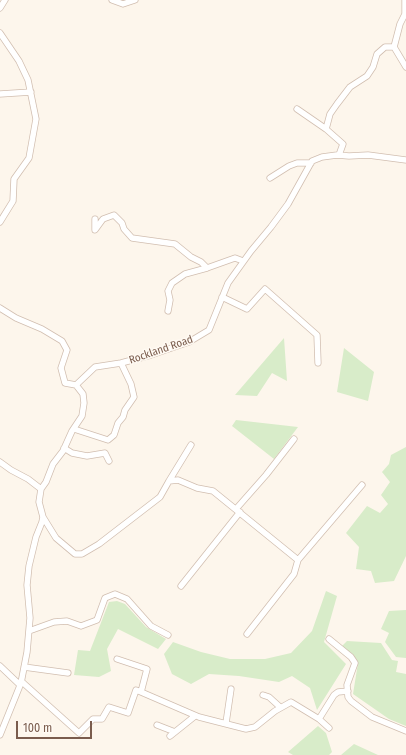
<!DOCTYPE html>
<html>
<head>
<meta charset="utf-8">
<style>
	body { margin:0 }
	#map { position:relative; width:406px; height:755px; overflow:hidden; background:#fdf6ec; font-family:"Fira Sans Condensed",sans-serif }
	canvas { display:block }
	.scale { position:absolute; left:16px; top:721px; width:76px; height:18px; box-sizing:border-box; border:2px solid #7a5c4d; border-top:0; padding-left:5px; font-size:12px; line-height:14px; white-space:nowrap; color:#7a5c4d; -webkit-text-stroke:3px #fffaf3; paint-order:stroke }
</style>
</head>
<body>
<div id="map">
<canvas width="406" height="755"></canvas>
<div class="scale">100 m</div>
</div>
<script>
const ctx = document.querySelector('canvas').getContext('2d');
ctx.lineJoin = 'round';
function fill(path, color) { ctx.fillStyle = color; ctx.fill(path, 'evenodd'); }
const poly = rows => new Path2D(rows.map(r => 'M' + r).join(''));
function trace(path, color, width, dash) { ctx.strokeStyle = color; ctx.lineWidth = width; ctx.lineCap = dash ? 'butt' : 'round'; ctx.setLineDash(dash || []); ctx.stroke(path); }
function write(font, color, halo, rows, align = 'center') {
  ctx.font = font + ' "Fira Sans Condensed",sans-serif'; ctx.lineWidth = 3; ctx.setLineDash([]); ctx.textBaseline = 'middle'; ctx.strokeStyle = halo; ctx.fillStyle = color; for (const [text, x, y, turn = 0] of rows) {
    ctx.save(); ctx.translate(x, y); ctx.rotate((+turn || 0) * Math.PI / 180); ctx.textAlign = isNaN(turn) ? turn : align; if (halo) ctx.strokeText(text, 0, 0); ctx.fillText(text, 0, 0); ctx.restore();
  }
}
fill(poly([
	[284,338,287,381,272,373,257,396,235,395],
	[344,348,374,372,368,401,337,392],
	[236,420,298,427,274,459,232,426],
	[406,447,406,556,394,581,375,583,371,571,356,569,359,547,346,533,367,506,380,513,388,504,381,495,390,482,382,472,389,464,391,455],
	[326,591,337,596,324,642,346,664,317,710,310,688,292,676,279,682,239,676,209,674,191,684,172,674,164,654,173,642,201,652,230,659,265,659,291,653,312,631],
	[117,601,125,604,146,627,166,639,158,649,118,629,107,649,111,671,99,677,74,675,78,650,90,651,109,602],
	[406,610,406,658,396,657,385,642,389,633,381,629,389,611],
	[347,641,381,643,392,660,398,661,396,672,406,674,406,726,389,719,353,694,358,663,341,647],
	[318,726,326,733,332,752,329,755,293,755,288,752],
	[354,744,378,755,341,755]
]), '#d8ecc9');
const minor = poly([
	[112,0,123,4,135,0],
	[0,8,5,0],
	[0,33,19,61,28,80,36,119,29,158,14,179,13,201,0,222],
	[394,47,400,24,405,14,405,0],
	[0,94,31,92],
	[297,109,326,129,343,144,339,155],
	[326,129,330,114,337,104,350,87,367,76,373,67,377,54,385,47,394,47,406,67],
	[270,178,289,166,297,163,311,163],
	[95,219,95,230,103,219,114,215,122,223,124,229,132,238,175,244,191,257,201,262,207,268],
	[222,297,247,309,265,289,317,335,318,363],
	[0,308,16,318,42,329,62,341,67,350,61,368,65,383,76,385],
	[168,311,170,300,168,291,172,283,185,274,207,268,235,258,243,261],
	[74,429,108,440,114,435,118,423,123,417,125,410,134,397,131,384,121,363],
	[64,448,72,453,87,456,105,453,109,461],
	[0,462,11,470,28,479,41,489],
	[169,481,191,445],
	[236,509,266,475,294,439],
	[43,517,56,538,75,554,82,554,99,544,160,497,169,481,178,480,197,488,213,491,298,560],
	[181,586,240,512],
	[29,631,54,622,67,621,81,626,97,620,105,598,115,594,127,599,151,626,168,635],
	[247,634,294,574,298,560,362,485,298,560],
	[329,639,351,657,355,663,347,685,348,697,351,701,372,717,406,731],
	[117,659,147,669,141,692,199,717,246,729,255,727,275,711,291,702,319,719],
	[0,666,20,685],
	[24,667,68,673],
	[21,681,79,733,93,719,102,719,109,707,128,713,136,690,141,692],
	[263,695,269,697,280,707],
	[226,723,231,689],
	[157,725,175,732],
	[329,728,319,719,334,695,338,692,348,691],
	[0,735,21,683,27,652,30,618,27,585,29,566,36,537,42,522,43,517,39,502,41,489,46,482,53,464,63,451,72,431,82,416,84,403,83,394,76,385,95,367,121,363,151,355,189,342,209,330,228,283,251,251,271,227,288,204,312,161,322,157,337,155,349,156,368,155,406,160],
	[170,736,195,716]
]);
trace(minor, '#d1beb0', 7);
trace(minor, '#fff', 5.5);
write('11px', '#7a5c4d', '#fffaf3', [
	["Rockland Road",161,350,-19]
]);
</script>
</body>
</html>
